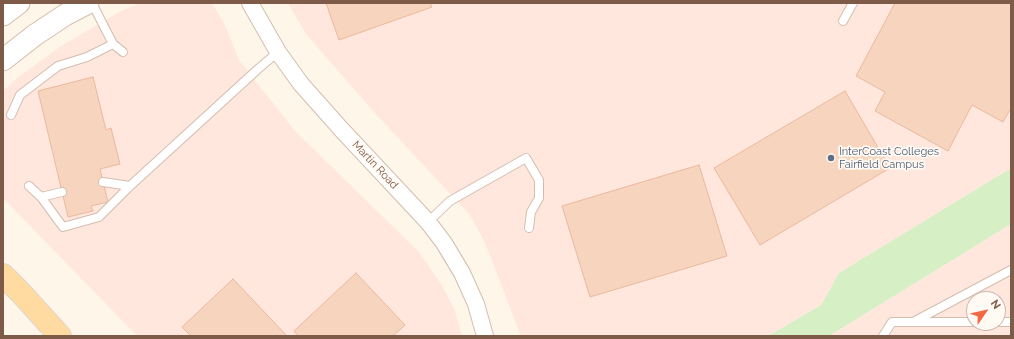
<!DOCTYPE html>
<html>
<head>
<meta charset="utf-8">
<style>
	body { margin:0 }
	#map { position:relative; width:1014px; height:339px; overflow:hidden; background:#fff6ea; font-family:Raleway,sans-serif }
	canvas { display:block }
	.frame { position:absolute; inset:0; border:4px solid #7e5b49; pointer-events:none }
	.north { position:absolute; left:966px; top:291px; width:40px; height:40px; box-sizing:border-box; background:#fffaf3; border:1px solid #cbbaaf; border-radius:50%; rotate:56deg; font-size:11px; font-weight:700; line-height:16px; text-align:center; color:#7e5b49 }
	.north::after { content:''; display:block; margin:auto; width:14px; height:18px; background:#f56743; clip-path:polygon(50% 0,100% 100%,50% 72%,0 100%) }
</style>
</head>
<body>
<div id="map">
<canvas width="1014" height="339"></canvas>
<div class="frame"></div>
<div class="north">N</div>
</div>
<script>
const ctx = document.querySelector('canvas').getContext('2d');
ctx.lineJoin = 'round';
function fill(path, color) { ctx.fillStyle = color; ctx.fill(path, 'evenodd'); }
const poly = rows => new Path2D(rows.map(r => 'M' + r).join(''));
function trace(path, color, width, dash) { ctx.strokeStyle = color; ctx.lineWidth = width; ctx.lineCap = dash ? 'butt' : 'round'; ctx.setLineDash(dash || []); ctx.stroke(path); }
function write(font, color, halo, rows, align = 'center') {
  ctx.font = font + ' Raleway,sans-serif'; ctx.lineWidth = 3.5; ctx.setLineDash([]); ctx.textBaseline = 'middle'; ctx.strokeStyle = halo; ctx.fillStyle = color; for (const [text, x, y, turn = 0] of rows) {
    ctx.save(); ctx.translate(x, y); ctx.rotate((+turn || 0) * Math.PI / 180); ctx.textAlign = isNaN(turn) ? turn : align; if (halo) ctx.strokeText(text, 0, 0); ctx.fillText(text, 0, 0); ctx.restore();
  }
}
fill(poly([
	[140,3,212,3,225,25,239,60,295,131,419,252,441,284,454,308,462,336,137,336,3,198,3,91,17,78,61,46,119,12],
	[288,3,1011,3,1011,168,839,273,821,305,768,336,521,336,485,243,470,215,373,111,306,34],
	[1011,224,1011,336,829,336],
	[974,299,998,299,998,323,974,323]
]), '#ffe7de');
fill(poly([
	[1011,168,1011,224,829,336,768,336,821,305,839,273]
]), '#d7efc5');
const building = poly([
	[326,3,430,3,432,7,339,40,326,3],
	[895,3,1011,3,1011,108,1003,122,972,105,948,151,875,111,885,92,856,76,895,3],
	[93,77,106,130,111,128,120,164,100,169,108,202,91,206,93,211,68,217,38,91,93,77],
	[845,91,890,168,760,245,714,168,845,91],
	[699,165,727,256,590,297,562,206,699,165],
	[356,273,405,325,393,336,298,336,294,331,356,273],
	[233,279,287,336,191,336,182,327,233,279]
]);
fill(building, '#f7d4be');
trace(building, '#ecb99c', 1);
const service = poly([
	[92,3,113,44,123,52],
	[843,21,853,3],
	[11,115,20,95,58,66,87,57,113,44],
	[103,182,130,186],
	[29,186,41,197,63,227,99,217,130,186,258,69,278,52],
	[41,197,62,192],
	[428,222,450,201,526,158,539,180,539,198,531,212,529,228],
	[915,321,1011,270],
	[998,322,1011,322],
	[883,336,892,322,974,322]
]);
const minor = poly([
	[250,3,278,52,301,84,341,129,428,222,444,243,462,273,476,304,485,336]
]);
const tertiary = poly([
	[3,15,19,3],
	[3,60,35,35,65,15,88,3]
]);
const primary = poly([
	[3,275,21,293,60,336]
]);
trace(service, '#d4bdad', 10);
trace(minor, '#d4bdad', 18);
trace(tertiary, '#d4bdad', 23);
trace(primary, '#ddd4d0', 24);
trace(service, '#fff', 8);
trace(minor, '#fff', 16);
trace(tertiary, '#fff', 21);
trace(primary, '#ffdaa1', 22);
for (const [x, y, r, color] of [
	[831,158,4,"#5c6f8a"]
]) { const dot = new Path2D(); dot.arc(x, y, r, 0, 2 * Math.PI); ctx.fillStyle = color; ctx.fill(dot); trace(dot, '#fffaf3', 1.5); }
write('11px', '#4e5e75', '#fffaf3', [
	["InterCoast Colleges",839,152],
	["Fairfield Campus",839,165]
], 'left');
write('11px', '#7e5b49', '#fffaf3', [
	["Martin Road",375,165,47]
]);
</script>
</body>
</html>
